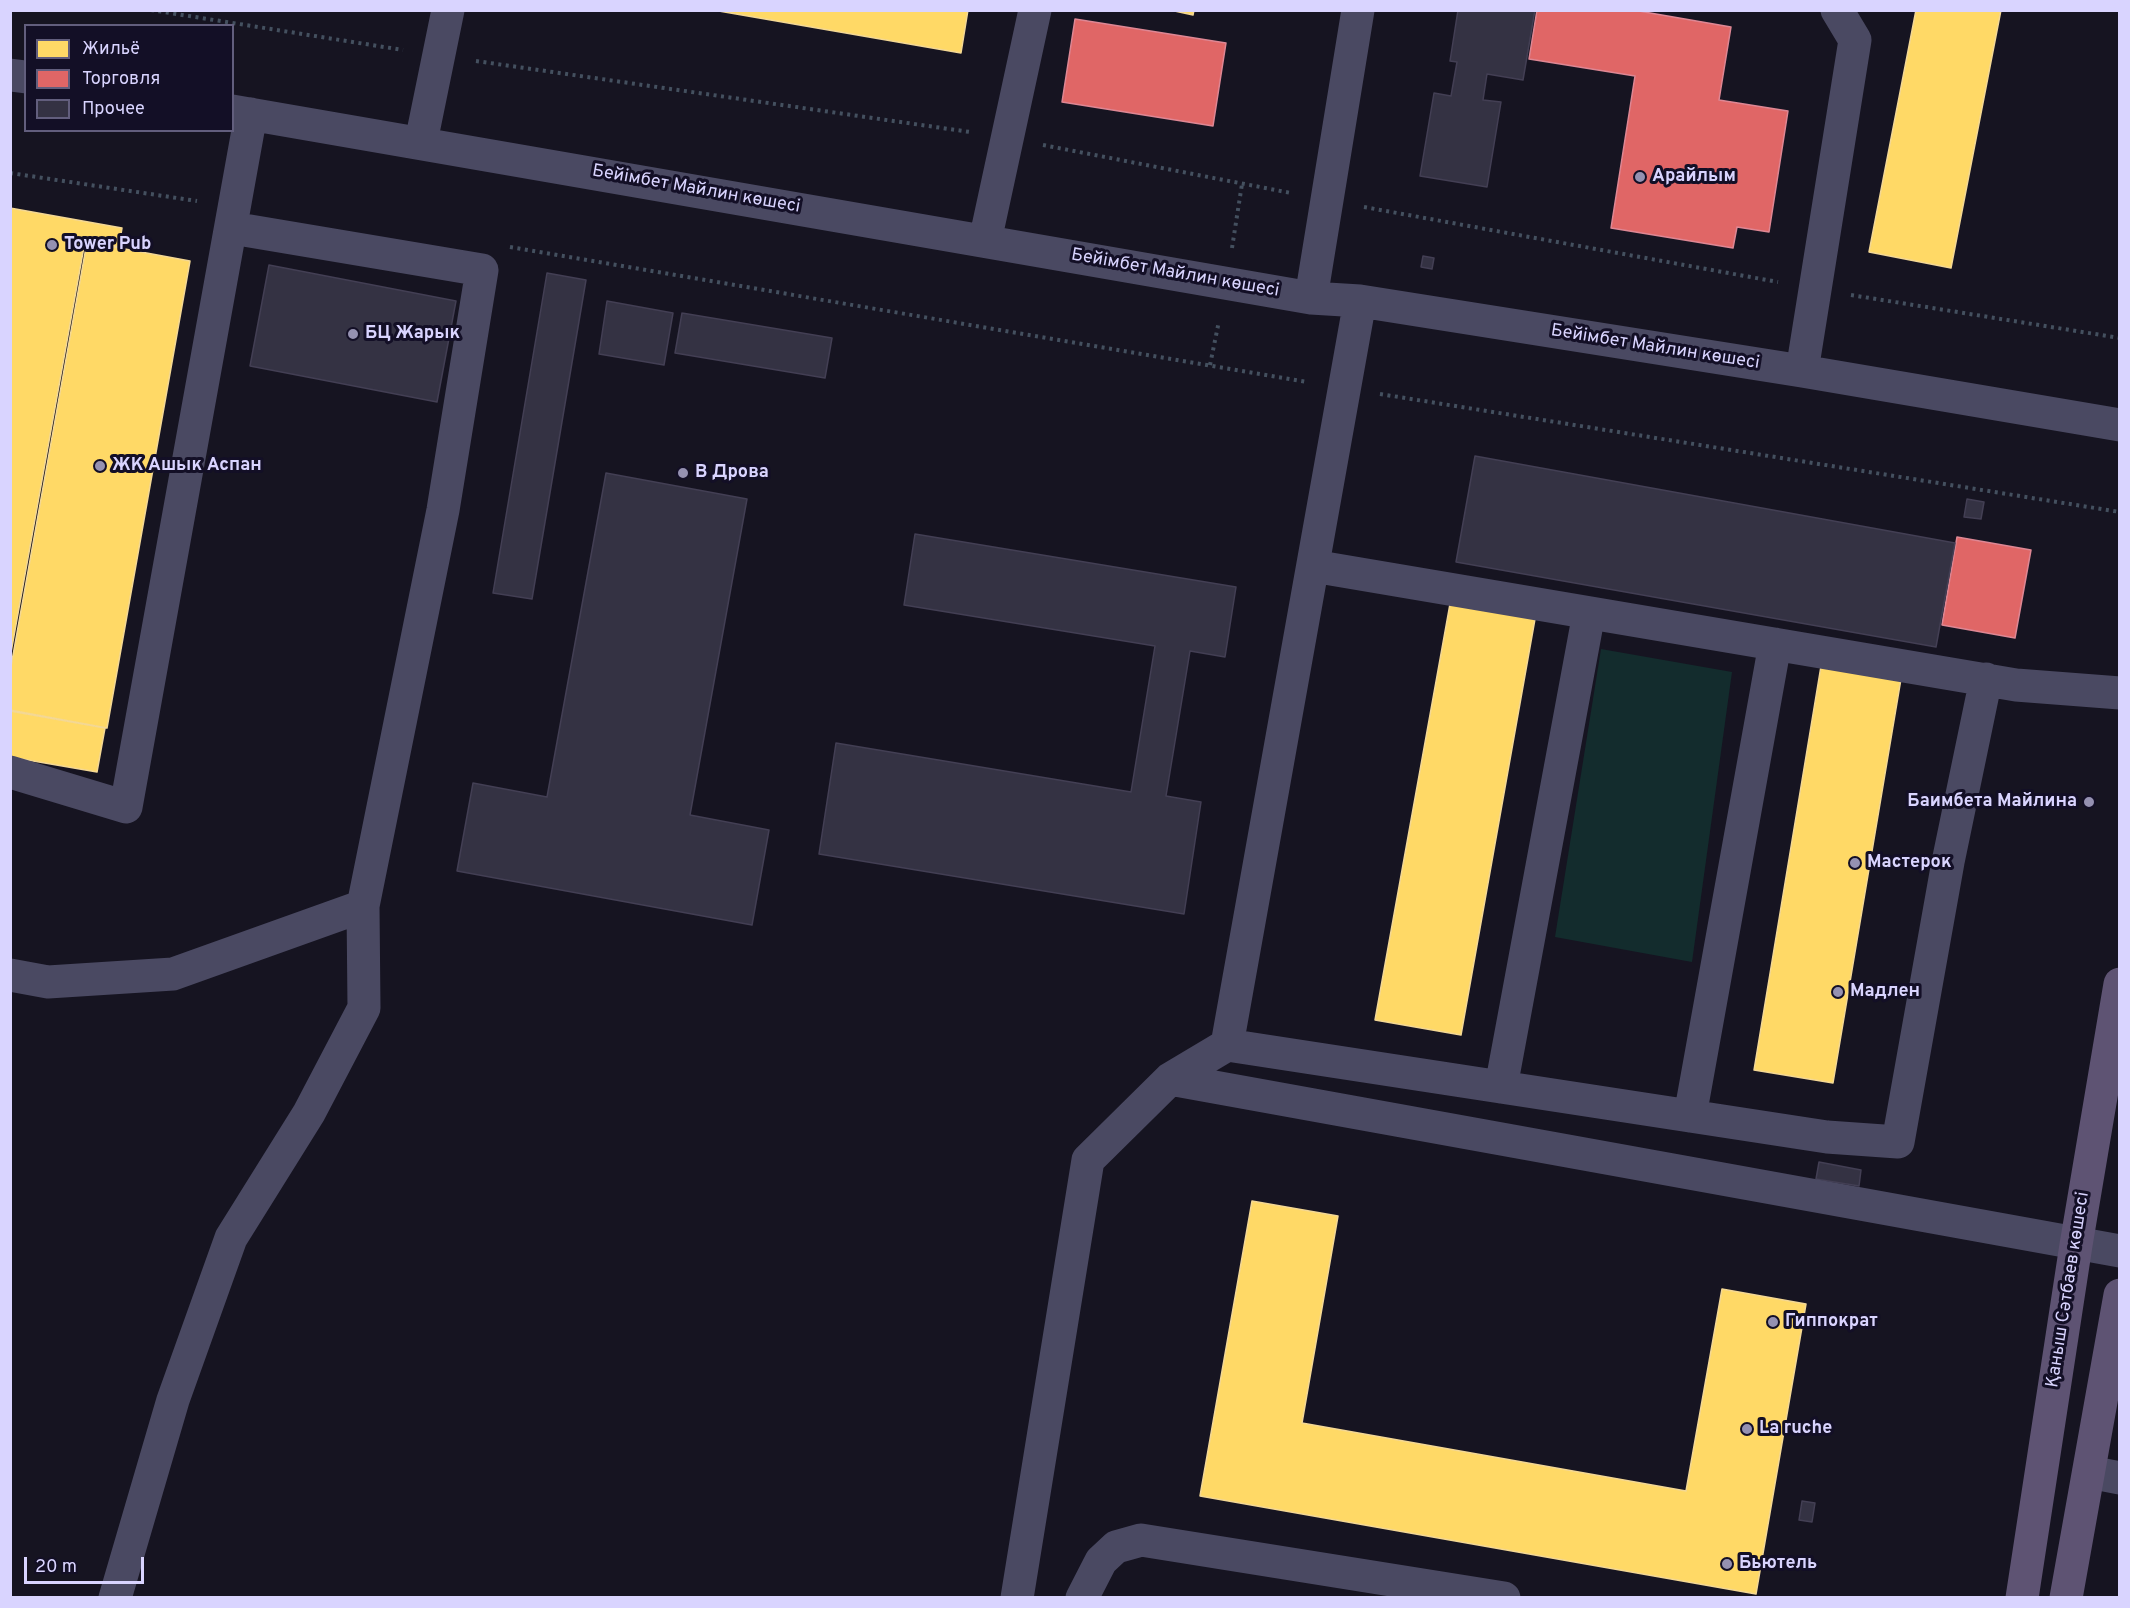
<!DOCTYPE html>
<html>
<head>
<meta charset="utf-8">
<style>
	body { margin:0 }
	#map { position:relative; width:2130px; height:1608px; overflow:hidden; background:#161421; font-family:Overpass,sans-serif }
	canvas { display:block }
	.frame { position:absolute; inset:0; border:12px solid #d9d4ff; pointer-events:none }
	.legend { position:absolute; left:24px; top:24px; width:210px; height:108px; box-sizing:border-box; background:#130f26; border:2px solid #625e7d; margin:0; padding:8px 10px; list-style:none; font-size:18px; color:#d9d4ff }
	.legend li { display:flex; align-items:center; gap:12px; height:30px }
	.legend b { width:30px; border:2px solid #625e7d }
	.scale { position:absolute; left:24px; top:1557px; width:120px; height:27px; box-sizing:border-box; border:3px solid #d9d4ff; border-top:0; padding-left:8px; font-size:18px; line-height:21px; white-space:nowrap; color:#d9d4ff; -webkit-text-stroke:4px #130f26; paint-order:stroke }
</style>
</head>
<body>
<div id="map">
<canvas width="2130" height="1608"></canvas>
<div class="frame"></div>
<ul class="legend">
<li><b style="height:16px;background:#ffd966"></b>Жильё</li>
<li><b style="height:16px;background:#e06666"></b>Торговля</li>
<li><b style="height:16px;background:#343243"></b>Прочее</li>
</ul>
<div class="scale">20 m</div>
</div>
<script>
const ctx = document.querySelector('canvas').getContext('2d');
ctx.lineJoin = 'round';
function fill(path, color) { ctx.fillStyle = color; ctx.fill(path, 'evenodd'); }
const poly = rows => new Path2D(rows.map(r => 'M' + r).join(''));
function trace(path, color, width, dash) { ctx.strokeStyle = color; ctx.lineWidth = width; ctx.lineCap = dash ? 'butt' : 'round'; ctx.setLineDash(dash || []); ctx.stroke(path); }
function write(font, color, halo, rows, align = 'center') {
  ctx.font = font + ' Overpass,sans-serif'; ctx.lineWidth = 6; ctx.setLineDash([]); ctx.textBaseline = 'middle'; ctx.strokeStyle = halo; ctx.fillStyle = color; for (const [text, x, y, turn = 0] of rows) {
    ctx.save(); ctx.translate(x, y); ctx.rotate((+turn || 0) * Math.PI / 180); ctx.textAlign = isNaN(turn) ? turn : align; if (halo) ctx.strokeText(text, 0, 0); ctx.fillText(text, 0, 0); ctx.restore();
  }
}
fill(poly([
	[1601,649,1732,672,1692,962,1555,937]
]), '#132c2d');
const homes = poly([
	[713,10,968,10,961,53,713,10],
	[1170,10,1194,10,1193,15,1170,10],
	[1916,10,2001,10,1951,268,1869,252,1916,10],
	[10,208,122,228,119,247,85,241,10,658,10,208],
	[87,242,190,261,107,728,10,710,10,672,87,242],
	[1450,604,1535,619,1461,1035,1375,1020,1450,604],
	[1821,666,1901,679,1833,1083,1754,1070,1821,666],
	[10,711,105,728,97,772,10,757,10,711],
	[1252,1201,1338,1216,1302,1423,1686,1491,1722,1289,1806,1304,1756,1594,1200,1496,1252,1201]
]);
fill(homes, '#ffd966');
trace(homes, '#f4d894', 1.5);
const shops = poly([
	[1537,10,1633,10,1731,27,1719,100,1788,111,1769,232,1737,227,1733,248,1611,228,1635,76,1529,59,1537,10],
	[1075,19,1226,43,1213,126,1062,102,1075,19],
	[1957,537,2031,550,2015,638,1942,625,1957,537]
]);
fill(shops, '#e06666');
trace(shops, '#de8794', 1.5);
const building = poly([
	[1458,10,1535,10,1523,80,1487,74,1483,100,1501,102,1487,187,1420,176,1434,93,1451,96,1457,62,1450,61,1458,10],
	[1423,256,1434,258,1432,269,1421,267,1423,256],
	[269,265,456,301,437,402,250,366,269,265],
	[547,273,586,280,532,599,493,593,547,273],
	[607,301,673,313,664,365,599,354,607,301],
	[682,313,832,338,825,378,675,353,682,313],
	[1475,456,1955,543,1936,647,1456,562,1475,456],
	[606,473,747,499,690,815,769,830,752,925,457,871,473,783,547,797,606,473],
	[1967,499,1984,502,1981,519,1964,517,1967,499],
	[915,534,1236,587,1225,657,1190,651,1166,796,1201,802,1184,914,819,854,836,743,1131,792,1155,646,904,605,915,534],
	[1819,1162,1861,1170,1859,1186,1816,1179,1819,1162],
	[1802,1501,1815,1503,1812,1522,1799,1520,1802,1501]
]);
fill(building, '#343243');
trace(building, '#433f54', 1.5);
trace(poly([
	[151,10,403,50],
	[476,61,970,132],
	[1043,145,1291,193],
	[10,173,197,201],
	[1364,207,1778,282],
	[510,247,1307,382],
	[1232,248,1242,184],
	[1851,295,2120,338],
	[1210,365,1219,321],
	[1380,394,2120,512]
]), '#44505f', 4, [3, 4.5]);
trace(poly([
	[10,75,26,77],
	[232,111,1311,298,1360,301,1802,371,2120,425],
	[421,142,448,10],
	[985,241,1035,10],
	[1311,298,1358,10],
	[1802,371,1855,40,1837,10],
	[1313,566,2016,685,2120,693],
	[10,772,126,807,251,114],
	[10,975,48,982,173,974,363,906],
	[1227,1045,1827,1137,1898,1142,1948,862,1986,679],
	[1170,1079,2120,1251],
	[1501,1087,1589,613],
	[1690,1116,1775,644],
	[2089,1472,2120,1478],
	[115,1598,173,1400,231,1238,309,1113,364,1008,363,906,443,510,482,270,232,228],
	[1017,1598,1088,1160,1170,1079,1227,1045,1360,301],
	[1082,1598,1101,1561,1116,1547,1141,1540,1504,1598]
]), '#4a4962', 33);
trace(poly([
	[2022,1598,2076,1245,2120,984],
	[2066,1598,2120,1295]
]), '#5e5373', 33);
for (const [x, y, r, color] of [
	[1640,177,6,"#9591b1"],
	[52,245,6,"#9591b1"],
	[353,334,6,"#9591b1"],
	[100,466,6,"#9591b1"],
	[683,473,6,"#9591b1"],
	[2089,802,6,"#9591b1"],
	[1855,863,6,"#9591b1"],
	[1838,992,6,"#9591b1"],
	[1773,1322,6,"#9591b1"],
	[1747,1429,6,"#9591b1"],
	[1727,1564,6,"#9591b1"]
]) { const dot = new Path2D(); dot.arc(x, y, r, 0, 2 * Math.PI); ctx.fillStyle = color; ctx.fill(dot); trace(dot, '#130f26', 2); }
write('bold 18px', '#d9d4ff', '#130f26', [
	["Арайлым",1652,177],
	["Tower Pub",64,245],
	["БЦ Жарык",365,334],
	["ЖК Ашык Аспан",112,466],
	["В Дрова",695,473],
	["Баимбета Майлина",2077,802,"right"],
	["Мастерок",1867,863],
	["Мадлен",1850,992],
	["Гиппократ",1785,1322],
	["La ruche",1759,1429],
	["Бьютель",1739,1564]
], 'left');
write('18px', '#d9d4ff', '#130f26', [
	["Бейімбет Майлин көшесі",696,190,10],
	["Бейімбет Майлин көшесі",1175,274,10],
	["Бейімбет Майлин көшесі",1655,348,9],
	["Қаныш Сәтбаев көшесі",2069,1290,-81]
]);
</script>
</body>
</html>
